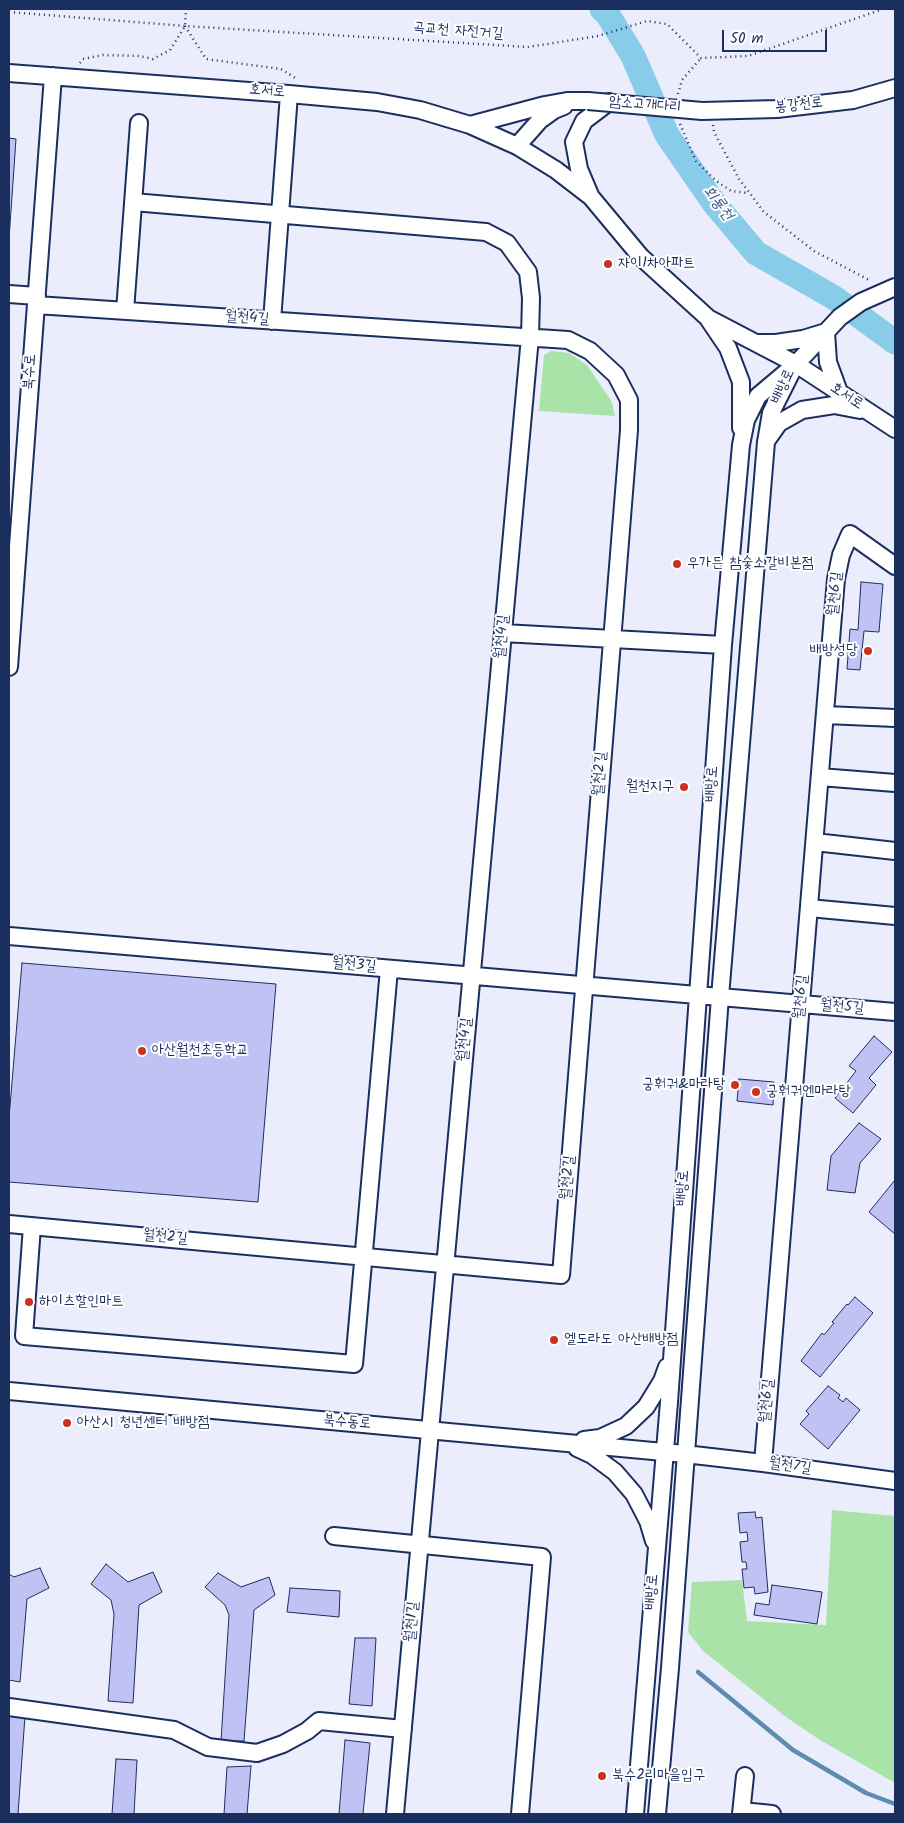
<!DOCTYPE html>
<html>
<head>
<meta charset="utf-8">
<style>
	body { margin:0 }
	#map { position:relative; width:904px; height:1823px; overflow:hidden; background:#ecedfc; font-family:Kalam,sans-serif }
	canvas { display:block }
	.frame { position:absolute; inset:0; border:10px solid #1b2f5e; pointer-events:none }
	.scale { position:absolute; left:722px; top:30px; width:105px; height:22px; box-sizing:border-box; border:2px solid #1b2f5e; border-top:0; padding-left:6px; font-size:15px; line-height:18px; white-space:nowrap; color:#1b2f5e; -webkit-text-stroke:4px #fff; paint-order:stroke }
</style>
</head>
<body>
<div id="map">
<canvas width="904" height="1823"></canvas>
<div class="frame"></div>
<div class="scale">50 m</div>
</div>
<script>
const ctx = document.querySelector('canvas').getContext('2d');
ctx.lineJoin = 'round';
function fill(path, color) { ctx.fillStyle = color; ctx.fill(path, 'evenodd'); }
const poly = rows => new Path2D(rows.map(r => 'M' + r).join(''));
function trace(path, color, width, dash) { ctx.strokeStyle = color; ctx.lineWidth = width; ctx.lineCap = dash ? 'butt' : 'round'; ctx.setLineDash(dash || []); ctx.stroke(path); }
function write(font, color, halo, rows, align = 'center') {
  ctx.font = font + ' Kalam,"Poor Story",sans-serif'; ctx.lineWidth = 4; ctx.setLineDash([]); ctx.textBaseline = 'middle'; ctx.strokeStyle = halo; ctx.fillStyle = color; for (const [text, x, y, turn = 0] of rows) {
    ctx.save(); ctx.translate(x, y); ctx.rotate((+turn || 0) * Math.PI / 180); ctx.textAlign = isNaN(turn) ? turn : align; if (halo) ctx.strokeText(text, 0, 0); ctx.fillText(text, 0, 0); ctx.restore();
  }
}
fill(poly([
	[551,351,569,353,587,365,612,402,615,416,539,411,544,355],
	[832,1510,895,1516,895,1783,820,1740,786,1717,703,1651,688,1632,692,1582,742,1580,747,1621,826,1625]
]), '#aae3a8');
trace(poly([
	[698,1672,793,1750,866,1793,895,1804]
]), '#5c8db1', 4.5);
trace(poly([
	[602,9,608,15,633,56,667,135,714,203,756,253,833,297,895,342]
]), '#88cce9', 25);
const building = poly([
	[9,138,16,139,9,239,9,138],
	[861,582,883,584,879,632,864,631,860,670,847,669,850,629,858,630,861,582],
	[22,963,276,984,258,1202,9,1182,9,1118,22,963],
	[874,1036,892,1052,869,1078,876,1085,853,1113,835,1098,856,1071,849,1066,874,1036],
	[739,1079,774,1082,773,1105,737,1101,739,1079],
	[859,1123,881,1139,860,1163,855,1193,827,1190,831,1156,859,1123],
	[895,1180,895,1234,869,1212,895,1180],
	[855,1297,873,1313,820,1377,801,1361,822,1333,824,1335,834,1323,832,1322,847,1304,848,1305,855,1297],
	[828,1386,840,1395,838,1398,843,1402,846,1398,860,1410,828,1449,800,1424,809,1414,806,1411,828,1386],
	[755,1512,756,1518,762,1517,768,1592,755,1594,754,1587,744,1588,742,1569,747,1569,746,1562,742,1562,740,1542,748,1541,747,1532,740,1533,738,1513,755,1512],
	[106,1564,128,1582,153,1572,162,1592,139,1605,133,1703,108,1701,114,1614,111,1600,91,1584,106,1564],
	[40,1568,49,1588,27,1599,20,1682,9,1680,9,1574,14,1577,40,1568],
	[218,1573,241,1587,269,1577,275,1595,254,1610,244,1741,221,1741,229,1615,225,1605,205,1587,218,1573],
	[772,1585,822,1592,817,1624,754,1615,756,1603,769,1605,772,1585],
	[290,1588,340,1591,339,1617,287,1612,290,1588],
	[355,1638,376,1638,372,1706,349,1704,355,1638],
	[9,1715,25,1716,18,1814,9,1814,9,1715],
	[345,1740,370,1743,363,1814,339,1814,345,1740],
	[116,1759,137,1760,134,1814,112,1814,116,1759],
	[251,1766,247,1814,224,1814,227,1767,251,1766]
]);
fill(building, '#c0c2f4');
trace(building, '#1b2f5e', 1);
const minor = poly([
	[9,73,289,94,377,102,420,110,470,125,517,146,556,170,591,197,641,257,708,318,796,364,895,429],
	[702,111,777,109,853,100,895,88],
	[470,125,545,105,567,101,588,101],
	[517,146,540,120,554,110,564,106],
	[590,195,579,169,574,142,584,121,609,102],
	[133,202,486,232,507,243,528,272,531,298,530,337,395,1814],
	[9,294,37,296],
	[125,311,139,123],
	[709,320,728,348,741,382,741,428],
	[272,321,289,94],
	[759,343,776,343,803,339,826,332,828,362,839,392],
	[767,440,779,423,802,410,834,405,860,410],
	[503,633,723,645],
	[9,667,53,76],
	[826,715,895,718],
	[820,777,895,783],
	[815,842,895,851],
	[809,908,895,916],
	[9,936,895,1012],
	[9,1224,561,1275,629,430,629,400,616,375,590,351,568,340,36,305],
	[32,1226,24,1336,354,1364,389,969],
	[9,1391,685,1454,763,1463,895,1481],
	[584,1440,600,1438,626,1426,646,1407,662,1381,667,1367],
	[577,1448,592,1455,615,1472,634,1494,648,1521,654,1541],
	[763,1463,836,579,841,555,850,534,895,566],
	[334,1536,542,1557,520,1814],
	[9,1707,174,1730,208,1747,257,1753,283,1744,307,1731,319,1721,403,1729],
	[742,1811,772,1814],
	[635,1814,669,1402,723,645,741,445,746,420,758,396,796,364,840,317,861,302,895,287],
	[657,1814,670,1668,720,997,766,442,771,413,792,371],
	[741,1814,745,1776]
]);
trace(minor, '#1b2f5e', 20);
trace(poly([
	[9,12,185,26,528,47,598,36,647,21,667,24,701,58,748,56,883,9],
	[185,26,206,59,281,69,297,79],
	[80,63,83,59,103,55,139,56,153,59,170,50,185,26,186,9],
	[678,94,682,80,701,58],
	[680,124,696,161,715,180,731,191,748,193],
	[713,125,714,132,739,179,764,212,814,251,871,281]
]), '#1b2f5e', 2.5, [1, 4]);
trace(minor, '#fff', 16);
const minorBridge = poly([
	[588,101,702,111]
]);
trace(minorBridge, '#1b2f5e', 20, []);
trace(minorBridge, '#fff', 16);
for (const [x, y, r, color] of [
	[608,264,5,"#c8321e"],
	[677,564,5,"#c8321e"],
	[868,651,5,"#c8321e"],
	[684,787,5,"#c8321e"],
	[142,1051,5,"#c8321e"],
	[735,1085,5,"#c8321e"],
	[756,1092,5,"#c8321e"],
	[29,1302,5,"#c8321e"],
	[554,1340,5,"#c8321e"],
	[67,1423,5,"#c8321e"],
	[602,1776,5,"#c8321e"]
]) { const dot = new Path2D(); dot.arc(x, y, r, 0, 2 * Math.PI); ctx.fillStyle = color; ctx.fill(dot); trace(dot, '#fff', 2); }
write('15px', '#1b2f5e', '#fff', [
	["곡교천 자전거길",458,32,4],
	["호서로",267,92,5],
	["암소고개다리",645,106,5],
	["봉강천로",799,106,-6],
	["월천4길",247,319,4],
	["북수로",31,372,-86],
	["배방로",784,387,-65],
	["호서로",846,397,33],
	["월천6길",836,594,-84],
	["월천4길",503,637,-85],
	["월천2길",601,774,-86],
	["배방로",713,784,-86],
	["월천3길",354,966,5],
	["월천6길",802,997,-85],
	["월천5길",842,1008,5],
	["월천4길",466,1040,-85],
	["월천2길",569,1178,-85],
	["배방로",684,1188,-86],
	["월천2길",165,1238,5],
	["월천6길",768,1401,-85],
	["북수동로",347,1423,5],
	["월천7길",790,1467,8],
	["배방로",653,1592,-85],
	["월천1길",413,1622,-85]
]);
write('15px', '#1b2f5e', '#fff', [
	["자이1차아파트",618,264],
	["우가든 참숯소갈비본점",687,564],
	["배방성당",858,651,"right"],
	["월천지구",674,787,"right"],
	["아산월천초등학교",152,1051],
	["궁훠궈&마라탕",725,1085,"right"],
	["궁훠궈엔마라탕",766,1092],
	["하이츠할인마트",39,1302],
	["엘도라도 아산배방점",564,1340],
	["아산시 청년센터 배방점",77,1423],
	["북수2리마을입구",612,1776]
], 'left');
write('italic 16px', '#3c5e88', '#fff', [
	["회룡천",717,204,52]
]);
</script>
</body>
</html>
